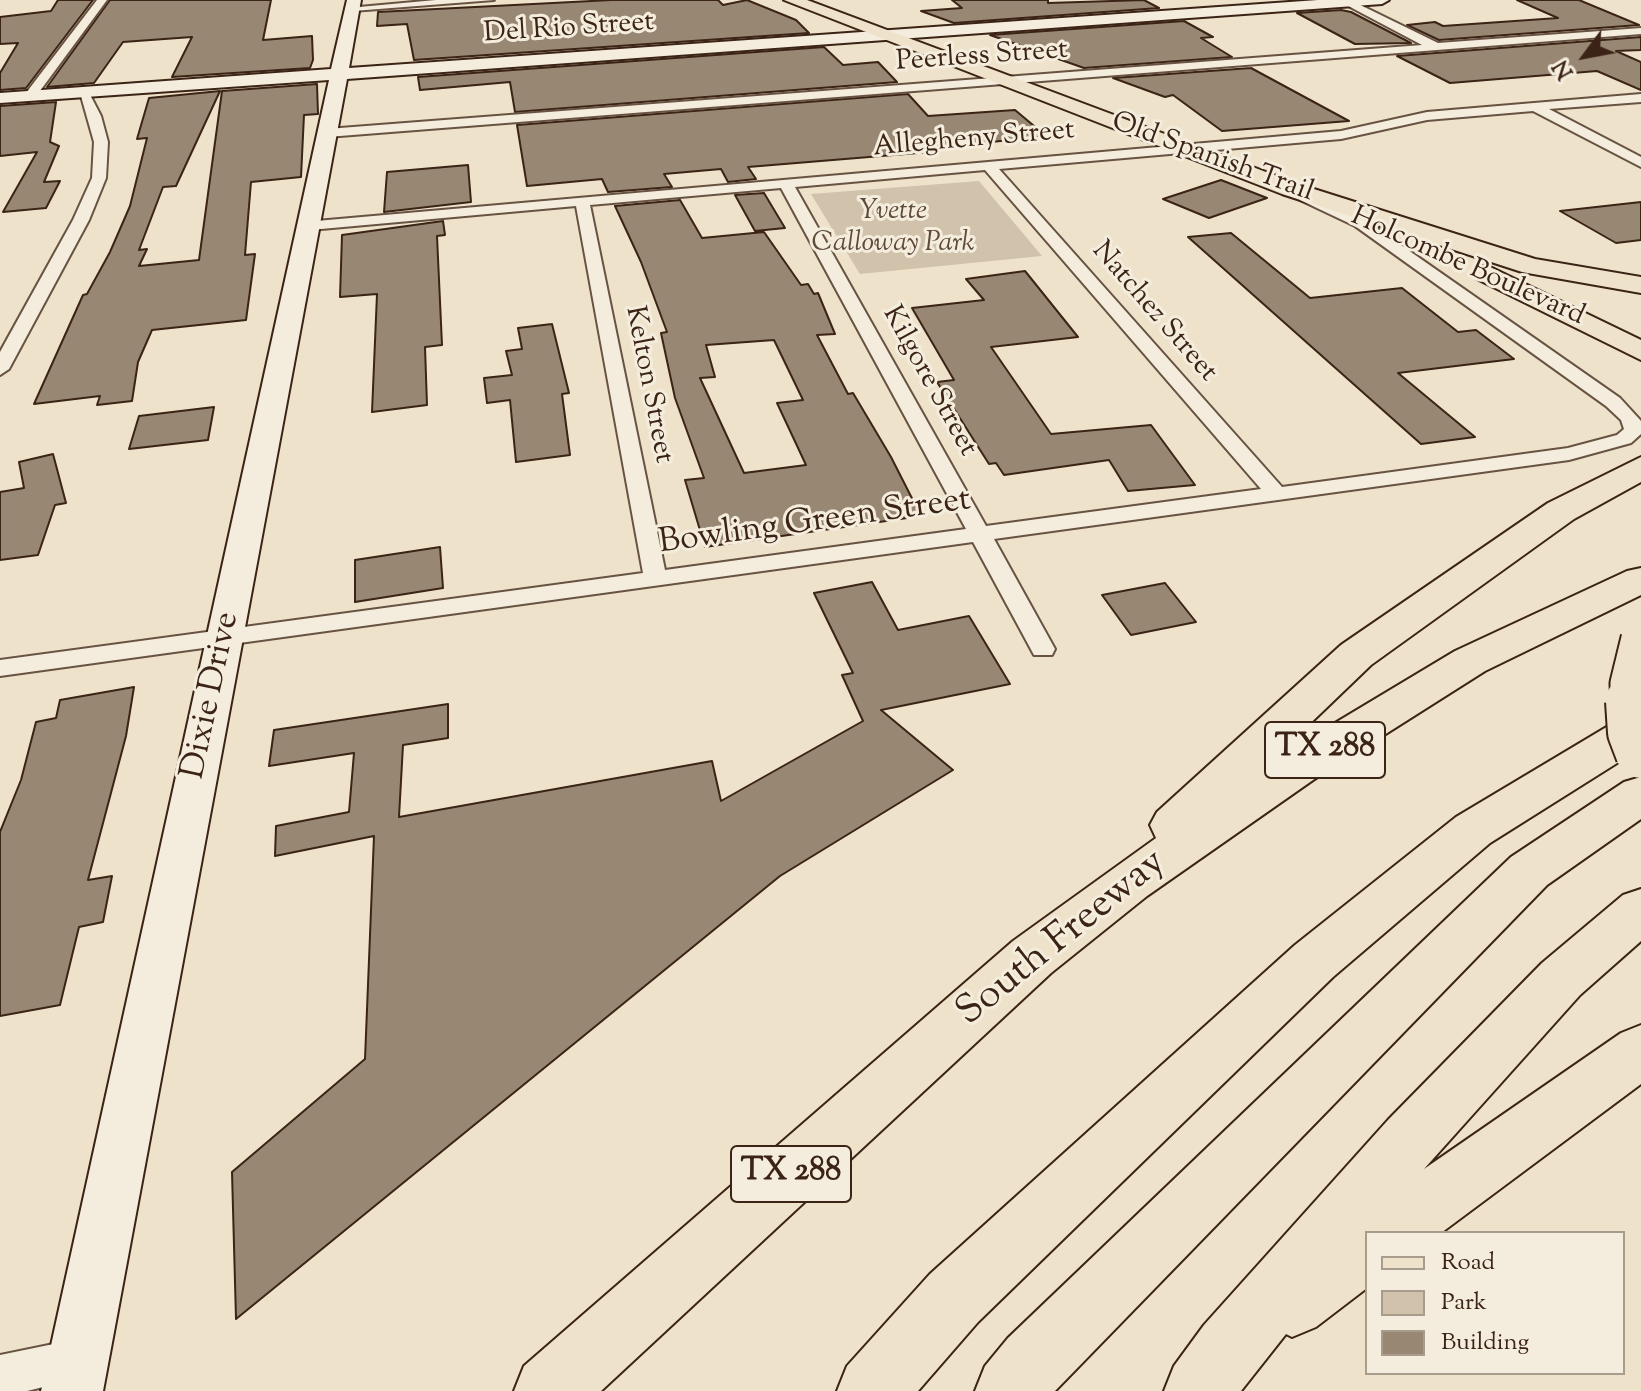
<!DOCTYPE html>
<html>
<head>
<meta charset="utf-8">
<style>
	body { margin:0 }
	#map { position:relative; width:1641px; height:1391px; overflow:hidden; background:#eee3ca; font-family:"Sorts Mill Goudy",serif }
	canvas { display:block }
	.legend { position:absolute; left:1365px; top:1231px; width:260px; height:144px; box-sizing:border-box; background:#f4eddd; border:2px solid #aa9c8d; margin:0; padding:10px 14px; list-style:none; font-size:24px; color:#3b2315 }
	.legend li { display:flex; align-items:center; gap:16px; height:40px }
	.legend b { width:40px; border:2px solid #aa9c8d }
	.north { position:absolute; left:1545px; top:16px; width:80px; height:80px; -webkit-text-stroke:6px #f4eddd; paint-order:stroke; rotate:238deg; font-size:22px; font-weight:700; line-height:32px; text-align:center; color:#3b2315 }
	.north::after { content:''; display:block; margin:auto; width:28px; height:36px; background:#3b2315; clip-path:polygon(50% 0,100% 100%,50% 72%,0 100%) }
</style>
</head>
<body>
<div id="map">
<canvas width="1641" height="1391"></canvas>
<ul class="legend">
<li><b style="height:10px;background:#eee3ca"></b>Road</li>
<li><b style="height:22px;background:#d0c2ab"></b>Park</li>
<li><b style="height:22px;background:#988773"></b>Building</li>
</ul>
<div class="north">N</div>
</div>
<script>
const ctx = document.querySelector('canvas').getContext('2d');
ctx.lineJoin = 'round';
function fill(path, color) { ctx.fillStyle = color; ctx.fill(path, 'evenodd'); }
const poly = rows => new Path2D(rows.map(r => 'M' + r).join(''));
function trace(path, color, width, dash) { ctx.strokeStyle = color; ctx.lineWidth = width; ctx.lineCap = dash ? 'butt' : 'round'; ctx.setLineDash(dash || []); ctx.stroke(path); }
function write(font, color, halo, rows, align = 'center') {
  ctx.font = font + ' "Sorts Mill Goudy",serif'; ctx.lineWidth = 6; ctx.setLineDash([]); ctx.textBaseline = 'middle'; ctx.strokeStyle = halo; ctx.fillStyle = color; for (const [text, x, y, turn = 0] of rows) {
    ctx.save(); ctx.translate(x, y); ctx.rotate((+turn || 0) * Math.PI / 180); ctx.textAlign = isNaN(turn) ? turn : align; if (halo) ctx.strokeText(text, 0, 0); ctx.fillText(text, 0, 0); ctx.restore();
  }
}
fill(poly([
	[979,181,1042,256,860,274,811,194]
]), '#d0c2ab');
const building = poly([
	[58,0,93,0,26,88,0,90,0,73,18,43,0,44,0,17,51,11,58,0],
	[110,0,271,0,263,40,312,36,313,60,310,68,172,77,192,37,123,42,94,83,47,87,110,0],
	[611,0,718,0,723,5,747,0,796,20,809,33,414,60,407,24,377,26,378,12,611,0],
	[952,0,1048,0,1048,3,1144,0,1159,8,954,23,921,11,962,8,952,0],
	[1517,0,1579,0,1639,25,1439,40,1407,25,1435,22,1443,26,1558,18,1517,0],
	[1341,10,1351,12,1411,43,1355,44,1297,13,1341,10],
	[1184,21,1213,37,1201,38,1232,57,1084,68,990,35,1184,21],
	[1641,37,1641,50,1616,51,1641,62,1641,90,1597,71,1450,83,1397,56,1641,37],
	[824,47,843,65,878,62,897,82,515,112,510,82,420,90,418,77,824,47],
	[1251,68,1349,121,1222,131,1173,95,1165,97,1113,78,1251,68],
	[317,84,318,114,304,115,301,177,251,182,245,255,255,254,246,320,152,330,138,362,132,401,97,405,100,396,34,404,83,295,87,294,110,252,130,206,147,138,137,139,149,98,220,91,176,186,163,187,139,250,147,249,139,266,199,260,222,91,317,84],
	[908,94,928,116,1015,110,1046,136,928,149,930,152,748,167,756,179,728,182,721,169,664,174,672,187,608,192,602,179,527,186,517,125,908,94],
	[56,102,50,142,59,146,44,182,60,181,46,208,3,212,37,152,0,156,0,106,56,102],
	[468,165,471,202,384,212,387,172,468,165],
	[1221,180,1267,198,1209,218,1163,199,1221,180],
	[764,193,785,228,755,231,735,195,764,193],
	[680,200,702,238,764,232,801,285,808,284,814,294,818,293,835,334,817,335,848,394,853,393,891,457,921,516,705,547,685,480,704,478,675,398,661,333,667,332,641,262,615,206,680,200],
	[774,340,803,400,777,403,806,465,744,473,700,378,715,377,706,345,774,340],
	[1641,202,1641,240,1616,243,1560,211,1641,202],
	[443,221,445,235,437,236,442,345,425,347,427,405,372,412,377,294,340,297,342,235,443,221],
	[1231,233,1310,298,1402,288,1458,332,1476,330,1514,359,1398,373,1475,437,1421,444,1188,237,1231,233],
	[1025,271,1078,337,991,347,1051,434,1151,425,1195,485,1128,491,1109,460,1004,475,996,463,989,464,937,382,954,380,912,308,984,300,966,279,1025,271],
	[552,324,569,393,562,394,570,455,516,462,510,400,487,403,484,378,512,375,506,351,522,349,518,328,552,324],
	[214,407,208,440,129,449,139,416,214,407],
	[53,454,66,503,55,505,38,555,0,560,0,492,24,488,19,462,53,454],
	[440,547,443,588,355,602,355,560,440,547],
	[872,582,898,630,969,616,1010,684,881,710,953,770,780,876,236,1319,232,1172,365,1059,374,836,275,856,276,826,349,812,354,753,269,766,274,730,448,704,448,738,403,745,399,817,712,761,721,801,863,721,842,675,853,673,814,593,872,582],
	[1165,583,1196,622,1131,635,1102,595,1165,583],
	[134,687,126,736,88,880,112,876,103,922,79,927,60,1005,0,1016,0,832,21,780,36,722,56,718,60,700,134,687]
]);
fill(building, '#988773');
trace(building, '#3b2315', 2);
const street = poly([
	[97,0,107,0,34,99,26,99,26,93,97,0],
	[436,0,494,0,353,11,348,8,436,0],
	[1337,0,1350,0,1438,43,1641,28,1641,34,327,137,320,133,327,129,1422,45,1337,0],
	[79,89,87,89,101,116,108,142,106,178,89,220,9,369,0,375,0,352,73,220,92,178,94,142,79,89],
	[1641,94,1641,102,1549,109,1641,157,1641,167,1533,111,1427,120,1341,139,999,169,1282,487,1568,448,1617,435,1624,429,1621,420,1606,406,1355,226,1300,200,1300,194,1305,193,1365,220,1620,398,1641,421,1641,434,1631,443,1569,460,994,539,1055,649,1052,655,1034,655,973,542,0,676,0,660,643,573,576,206,310,230,302,225,305,222,1341,131,1427,112,1641,94],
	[985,170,1261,489,986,526,795,187,985,170],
	[781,188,966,529,665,570,590,205,781,188],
	[78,1339,93,1345,99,1360,93,1375,27,1391,0,1391,0,1355,78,1339]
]);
const secondary = poly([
	[347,0,361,0,349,68,1318,0,1389,0,1382,4,347,79,103,1391,41,1391,329,80,0,103,0,93,331,69,347,0]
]);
const primary = poly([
	[784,0,807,0,1298,184,1535,259,1641,277,1641,293,1522,272,1282,194,784,0],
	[1486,265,1641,340,1641,360,1477,279,1473,273,1477,267,1486,265]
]);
const highway = poly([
	[1641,457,1641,482,1574,519,1371,665,1270,762,1455,651,1627,571,1641,568,1641,595,1485,671,1313,780,1147,896,1051,973,601,1391,514,1391,524,1366,1013,941,1156,838,1150,825,1157,812,1341,645,1548,503,1641,457],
	[1641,711,1641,748,1490,843,1333,977,978,1322,918,1391,837,1391,847,1366,930,1274,1295,945,1456,817,1625,716,1641,711],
	[1641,777,1641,819,1547,885,1055,1391,975,1391,985,1366,1008,1338,1511,857,1624,782,1641,777],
	[1641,889,1641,941,1580,995,1424,1169,1621,1033,1641,1025,1641,1084,1441,1233,1367,1233,1367,1288,1316,1327,1292,1337,1286,1334,1241,1391,1164,1391,1174,1366,1204,1325,1388,1120,1542,963,1623,895,1641,889]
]);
trace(street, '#685342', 4);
trace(secondary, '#3b2315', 4);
trace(primary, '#3b2315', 4);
trace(highway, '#3b2315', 4);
fill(street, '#f4eddd');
fill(secondary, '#f4eddd');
fill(primary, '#eee3ca');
fill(highway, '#eee3ca');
const highwayBridgeFar1 = poly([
	[1631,703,1630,684,1641,639]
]);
const highwayBridge = poly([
	[1631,701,1633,732,1641,753]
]);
trace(highwayBridgeFar1, '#3b2315', 43, []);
trace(highwayBridge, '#3b2315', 54, []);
trace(highwayBridgeFar1, '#eee3ca', 39);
trace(highwayBridge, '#eee3ca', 50);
write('28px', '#3b2315', '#f4eddd', [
	["Del Rio Street",569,30,-4],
	["Peerless Street",982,58,-4],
	["Allegheny Street",974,141,-5],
	["Old Spanish Trail",1212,159,20],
	["Holcombe Boulevard",1467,268,24],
	["Natchez Street",1153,313,49],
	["Kilgore Street",928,382,61],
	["Kelton Street",647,385,79]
]);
write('italic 28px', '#604b3a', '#f4eddd', [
	["Yvette",893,213],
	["Calloway Park",893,245]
]);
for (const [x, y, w] of [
	[1325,750,120],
	[791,1174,120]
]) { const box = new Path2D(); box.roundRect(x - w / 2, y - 28, w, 56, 6); ctx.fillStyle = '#f4eddd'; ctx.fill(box); trace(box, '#3b2315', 2); }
write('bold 32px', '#3b2315', null, [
	["TX 288",1325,750],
	["TX 288",791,1174]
]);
write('34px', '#3b2315', '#f4eddd', [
	["Bowling Green Street",815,524,-8],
	["Dixie Drive",213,696,-78]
]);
write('40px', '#3b2315', '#f4eddd', [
	["South Freeway",1063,940,-39]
]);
</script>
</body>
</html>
